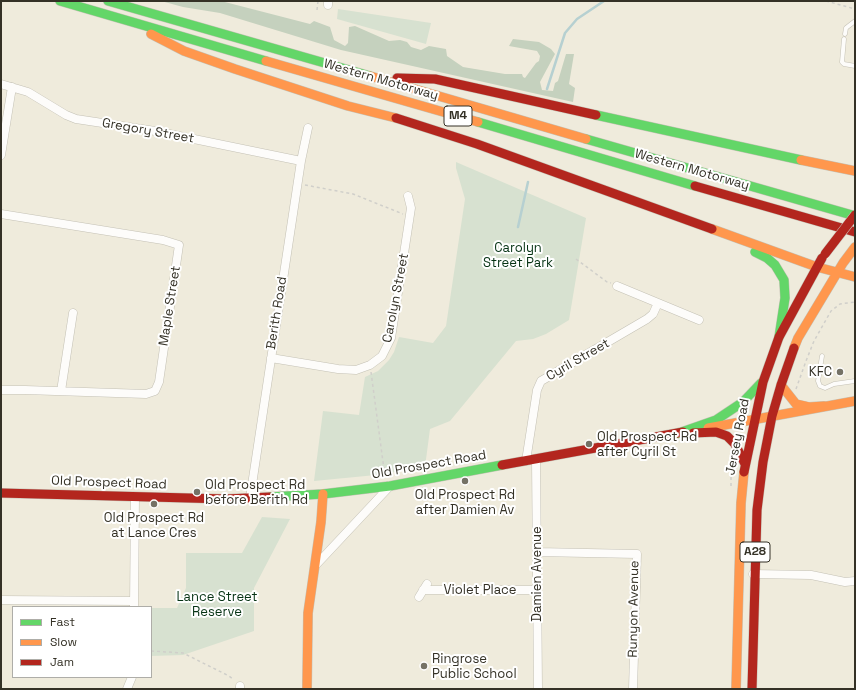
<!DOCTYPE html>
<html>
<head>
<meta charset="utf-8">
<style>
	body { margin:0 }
	#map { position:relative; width:856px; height:690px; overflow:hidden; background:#efebdc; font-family:"Space Grotesk",sans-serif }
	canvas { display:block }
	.frame { position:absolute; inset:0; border:2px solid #343126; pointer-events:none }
	.legend { position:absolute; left:12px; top:606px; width:140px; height:72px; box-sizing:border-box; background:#fff; border:1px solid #aeada8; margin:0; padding:5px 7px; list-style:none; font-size:12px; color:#343126 }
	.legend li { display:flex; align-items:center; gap:8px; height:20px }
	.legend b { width:20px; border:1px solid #aeada8 }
</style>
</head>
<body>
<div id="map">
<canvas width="856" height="690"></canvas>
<div class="frame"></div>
<ul class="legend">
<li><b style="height:5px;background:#63d668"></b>Fast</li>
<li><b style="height:5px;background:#ff974d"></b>Slow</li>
<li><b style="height:5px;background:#b3261e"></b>Jam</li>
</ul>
</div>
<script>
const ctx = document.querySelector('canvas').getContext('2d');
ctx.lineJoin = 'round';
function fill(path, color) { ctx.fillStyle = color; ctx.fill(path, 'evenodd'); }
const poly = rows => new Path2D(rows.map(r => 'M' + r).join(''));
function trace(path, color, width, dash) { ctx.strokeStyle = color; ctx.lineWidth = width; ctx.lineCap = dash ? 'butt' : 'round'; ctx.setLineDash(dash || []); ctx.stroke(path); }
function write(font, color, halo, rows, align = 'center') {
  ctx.font = font + ' "Space Grotesk",sans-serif'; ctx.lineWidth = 4; ctx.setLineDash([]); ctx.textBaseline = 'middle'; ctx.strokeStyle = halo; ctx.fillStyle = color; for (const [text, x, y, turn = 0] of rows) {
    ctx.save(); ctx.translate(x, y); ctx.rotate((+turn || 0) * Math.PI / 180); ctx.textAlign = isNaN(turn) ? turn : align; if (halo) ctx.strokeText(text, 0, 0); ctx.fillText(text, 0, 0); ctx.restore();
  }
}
fill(poly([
	[338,9,431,23,426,44,337,19],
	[456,162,586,218,569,320,546,334,533,339,516,341,450,421,430,429,425,467,376,475,314,481,323,411,359,415,365,377,378,371,389,360,394,352,399,337,433,343,446,326,465,199,456,168],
	[262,517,290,519,254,588,254,631,183,655,151,656,151,608,177,608,186,588,186,553,242,553]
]), '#d7e1d0');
fill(poly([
	[161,1,221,1,310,24,314,21,330,27,334,40,345,46,348,43,349,27,355,26,389,41,400,40,407,42,411,47,421,50,429,46,446,49,447,56,463,67,505,74,522,74,523,77,525,78,536,63,539,61,540,56,537,51,509,46,513,39,539,42,551,49,555,54,540,82,542,90,553,91,555,83,558,81,566,54,574,54,569,84,575,88,573,102,341,50,220,13,183,7]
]), '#c5d1be');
trace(poly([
	[547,89,565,33,577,19,604,1],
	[518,227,528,182]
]), '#b6d0d1', 2.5);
const lane = poly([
	[845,34,846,28,855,21],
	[844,39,842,62,844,64,855,66],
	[822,356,818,381,820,386,825,388,834,384,855,381]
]);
const street = poly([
	[328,5,328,1],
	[1,84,28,92,66,115,76,119,155,131,301,161],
	[1,155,12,87],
	[1,214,163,240,179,245,159,382,155,391,146,394,25,390,1,390],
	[617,286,699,320],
	[271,358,338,369,356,370,370,365,382,356,391,338,411,208,408,196],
	[61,391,73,313],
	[536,459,538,689],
	[526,461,537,390,541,381,647,319,653,314,658,303],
	[250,498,301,161,308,128],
	[537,552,637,554,633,689],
	[315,566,390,486],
	[753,574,811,575,845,582,855,581],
	[423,590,537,590],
	[419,597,427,584],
	[1,600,134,601],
	[134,607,135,497],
	[240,686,240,689],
	[127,689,132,677]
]);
const fast = poly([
	[60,1,266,61],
	[108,1,370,76],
	[596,115,801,160],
	[478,122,695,186],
	[586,139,855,216],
	[755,252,767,258,775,265,784,280,785,298,779,337],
	[676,434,716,420,743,402,761,383],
	[270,497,323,494,390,486,502,465]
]);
const slow = poly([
	[151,34,184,51,235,69,348,106,396,118],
	[266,61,478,122],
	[370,76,586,139],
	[801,160,855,171],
	[712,229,817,267,855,277],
	[794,348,798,338,843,263,855,247],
	[781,385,796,404,809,407,824,406],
	[708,428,855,401],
	[307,689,308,613,321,522,323,494],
	[736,689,741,503,744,472]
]);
const jam = poly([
	[397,78,435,79,596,115],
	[396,118,477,144,712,229],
	[695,186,855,232],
	[693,433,716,432,727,436,735,444,745,464],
	[502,465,683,432],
	[744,472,763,382,779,337,822,258],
	[1,493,226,499,270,497],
	[752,689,757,510,763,462,772,416,781,385,794,348]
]);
trace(lane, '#c4c1b5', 5);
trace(street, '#c4c1b5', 9);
trace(fast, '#c4c1b5', 10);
trace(slow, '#c4c1b5', 10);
trace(jam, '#c4c1b5', 10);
trace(poly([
	[826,1,855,9],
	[317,10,318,1],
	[305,185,353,194,403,214],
	[576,259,607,282,611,283],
	[371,372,385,477],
	[796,389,806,361,814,341,831,311,840,304,855,302],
	[731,486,731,464],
	[151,651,183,653,229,676,234,680]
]), '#d0cfca', 1.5, [3, 3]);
trace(lane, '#fdfcfa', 4);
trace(street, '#fdfcfa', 8);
trace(fast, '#63d668', 9);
trace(slow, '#ff974d', 9);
trace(jam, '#b3261e', 9);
const jamBridge = poly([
	[825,254,855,215]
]);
trace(jamBridge, '#c9c7bf', 10, []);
trace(jamBridge, '#b3261e', 9);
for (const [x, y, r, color] of [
	[840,372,4,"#757266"],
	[589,444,4,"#757266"],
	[465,481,4,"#757266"],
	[197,492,4,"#757266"],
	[154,504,4,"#757266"],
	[424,666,4,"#757266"]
]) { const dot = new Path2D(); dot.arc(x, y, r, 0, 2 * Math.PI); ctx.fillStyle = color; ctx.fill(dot); trace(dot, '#fff', 1.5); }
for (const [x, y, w] of [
	[458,116,28],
	[755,552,30]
]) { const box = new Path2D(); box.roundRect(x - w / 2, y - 10, w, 20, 3); ctx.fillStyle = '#fff'; ctx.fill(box); trace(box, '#343126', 1); }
write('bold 12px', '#343126', null, [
	["M4",458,116],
	["A28",755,552]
]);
write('13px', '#343126', '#fff', [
	["Western Motorway",381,80,16],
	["Gregory Street",148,131,10],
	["Western Motorway",692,170,16],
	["Carolyn Street",396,298,-79],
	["Maple Street",170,306,-81],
	["Berith Road",277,313,-81],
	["Cyril Street",578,360,-30],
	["Jersey Road",738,437,-79],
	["Old Prospect Road",429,465,-10],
	["Old Prospect Road",109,483,2],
	["Damien Avenue",537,574,-90],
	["Violet Place",480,590],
	["Runyon Avenue",634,609,-89]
]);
write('13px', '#063314', '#fff', [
	["Carolyn",518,248],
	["Street Park",518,263],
	["Lance Street",217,597],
	["Reserve",217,612]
]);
write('13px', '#343126', '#fff', [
	["KFC",832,372,"right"],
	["Old Prospect Rd",597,437],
	["after Cyril St",597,452],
	["Old Prospect Rd",205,485],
	["before Berith Rd",205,500],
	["Old Prospect Rd",465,495,"center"],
	["after Damien Av",465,510,"center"],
	["Old Prospect Rd",154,518,"center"],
	["at Lance Cres",154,533,"center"],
	["Ringrose",432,659],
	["Public School",432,674]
], 'left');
</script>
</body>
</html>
